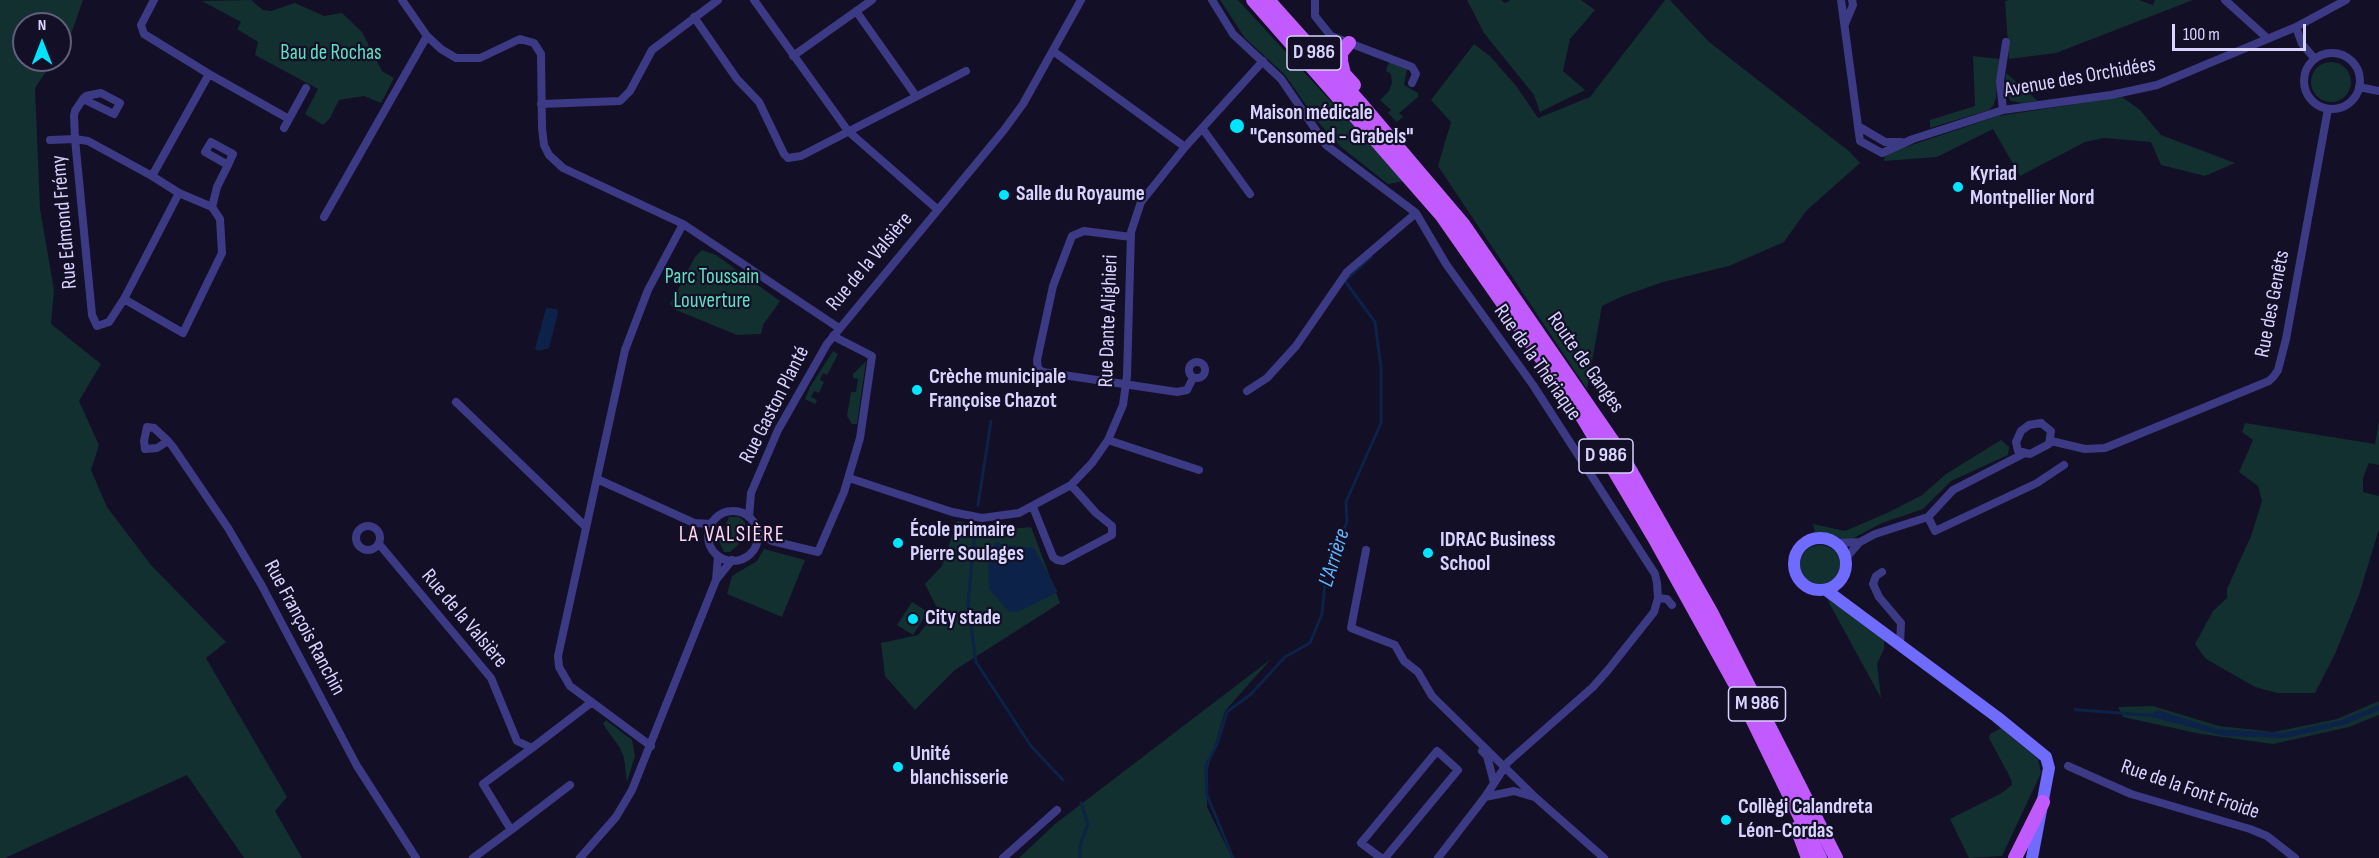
<!DOCTYPE html>
<html>
<head>
<meta charset="utf-8">
<style>
	body { margin:0 }
	#map { position:relative; width:2379px; height:858px; overflow:hidden; background:#130f26; font-family:"Sofia Sans Condensed",sans-serif }
	canvas { display:block }
	.north { position:absolute; left:12px; top:12px; width:60px; height:60px; box-sizing:border-box; background:#130f26; border:2px solid #625e7d; border-radius:50%; rotate:0deg; font-size:16px; font-weight:700; line-height:24px; text-align:center; color:#d9d4ff }
	.north::after { content:''; display:block; margin:auto; width:21px; height:27px; background:#00e5ff; clip-path:polygon(50% 0,100% 100%,50% 72%,0 100%) }
	.scale { position:absolute; left:2172px; top:24px; width:134px; height:27px; box-sizing:border-box; border:3px solid #d9d4ff; border-top:0; padding-left:8px; font-size:18px; line-height:21px; white-space:nowrap; color:#d9d4ff; -webkit-text-stroke:4px #130f26; paint-order:stroke }
</style>
</head>
<body>
<div id="map">
<canvas width="2379" height="858"></canvas>
<div class="north">N</div>
<div class="scale">100 m</div>
</div>
<script>
const ctx = document.querySelector('canvas').getContext('2d');
ctx.lineJoin = 'round';
function fill(path, color) { ctx.fillStyle = color; ctx.fill(path, 'evenodd'); }
const poly = rows => new Path2D(rows.map(r => 'M' + r).join(''));
function trace(path, color, width, dash) { ctx.strokeStyle = color; ctx.lineWidth = width; ctx.lineCap = dash ? 'butt' : 'round'; ctx.setLineDash(dash || []); ctx.stroke(path); }
function write(font, color, halo, rows, align = 'center') {
  ctx.font = font + ' "Sofia Sans Condensed",sans-serif'; ctx.lineWidth = 4.5; ctx.setLineDash([]); ctx.textBaseline = 'middle'; ctx.strokeStyle = halo; ctx.fillStyle = color; for (const [text, x, y, turn = 0] of rows) {
    ctx.save(); ctx.translate(x, y); ctx.rotate((+turn || 0) * Math.PI / 180); ctx.textAlign = isNaN(turn) ? turn : align; if (halo) ctx.strokeText(text, 0, 0); ctx.fillText(text, 0, 0); ctx.restore();
  }
}
fill(poly([
	[0,0,83,0,70,37,60,52,60,24,24,24,24,60,54,60,35,88,40,209,54,290,51,324,101,364,79,401,99,445,91,470,107,507,151,565,226,642,206,658,287,797,275,811,302,858,244,858,187,775,5,858,0,858],
	[251,0,263,10,271,11,295,3,324,16,342,13,362,32,382,71,394,78,381,103,364,96,339,100,330,118,323,125,305,114,318,89,255,55,258,42,237,29,241,22,202,1],
	[1220,0,1238,0,1404,181,1388,184,1341,147,1317,121,1285,75,1245,38],
	[1467,0,1501,0,1505,3,1511,0,1581,0,1595,10,1570,39,1563,71,1585,90,1540,112,1534,95,1484,33],
	[1665,0,1670,0,1708,41,1850,152,1860,163,1806,211,1784,242,1729,266,1663,282,1623,296,1602,306,1587,389,1438,166,1451,122,1431,100,1474,44,1490,56,1517,87,1538,118,1590,97],
	[2010,0,2139,0,2153,5,2155,0,2193,0,2056,53,2009,59,2005,1],
	[1973,56,1999,59,1996,98,1993,106,1989,110,1930,128,1930,120,1975,106],
	[1389,62,1407,69,1404,85,1418,93,1418,97,1399,113,1403,117,1397,122,1388,113,1391,110,1380,100,1389,91,1392,83,1391,74,1386,71],
	'2311 82a20 20 0 1 1 40 0a20 20 0 1 1-40 0Z',
	[2006,73,2038,101,2022,103,2011,101,2005,93],
	[2122,97,2140,110,2161,135,2235,163,2205,176,2161,165,2151,142,2104,138,2085,142,2020,176,1993,129,1937,157,1884,161,1885,154,1998,116],
	[702,250,716,255,780,301,763,325,761,334,737,335,676,310,670,304,695,257],
	[833,351,838,354,834,362,827,375,823,373,820,380,824,382,819,393,814,391,811,397,817,400,815,404,805,399,810,387],
	[866,361,857,424,852,424,847,416,851,392,856,392,858,379,853,378,853,374],
	[2379,421,2379,465,2369,463,2363,478,2363,492,2379,496,2379,529,2359,595,2335,654,2315,693,2277,693,2255,687,2206,659,2195,644,2213,611,2227,598,2227,589,2251,536,2262,501,2258,486,2239,472,2253,440,2242,432,2245,423,2375,444],
	[2001,440,2009,447,2008,455,1951,481,1923,509,1882,523,1846,542,1828,534,1815,532,1813,524,1845,531,1887,513,1922,495,1946,474],
	[729,517,739,517,745,522,745,527,738,545,730,552,724,552,719,541],
	[957,521,999,530,1031,527,1060,603,955,670,915,710,885,676,881,643,918,635,938,610,925,584,942,566],
	'1800 565a20 20 0 1 1 40 0a20 20 0 1 1-40 0Z',
	[764,549,805,560,782,617,727,594,732,576,757,561],
	[1827,599,1884,637,1884,649,1877,664,1881,698],
	[912,602,928,612,913,635,897,625],
	[1271,659,1225,711,1208,768,1207,807,1232,858,1019,858,1055,824],
	[2379,701,2379,715,2349,727,2273,744,2201,734,2123,717,2118,707,2153,706,2219,726,2274,732,2337,719],
	[606,720,632,740,635,756,627,782,624,758,620,748,603,724],
	[2001,728,2038,759,2041,773,2002,856,1969,858,1950,819,2000,794,2012,785,2011,779,1989,738,1990,734]
]), '#12302f');
fill(poly([
	[546,308,557,309,558,314,549,348,539,351,535,349],
	[996,542,1004,545,1034,548,1058,592,1017,612,1008,611,989,589,988,554],
	[2379,705,2379,710,2346,724,2286,738,2225,736,2151,717,2074,711,2074,708,2152,714,2157,710,2217,729,2283,733,2339,721]
]), '#0c2248');
trace(poly([
	[978,505,991,421],
	[975,529,968,605,976,662,1031,746,1063,780],
	[1080,858,1080,845,1088,824,1081,803],
	[1233,858,1207,795,1206,765,1217,744,1227,712,1251,694,1285,657,1310,643,1322,614,1326,573,1347,522,1346,502,1381,423,1381,368,1375,322,1345,281,1371,257]
]), '#0c2248', 3);
trace(poly([
	[402,0,427,36,441,49,456,58,480,58,520,39,534,43,541,54,542,128,544,145,549,155,563,168,683,224],
	[754,0,848,131,937,209],
	[1212,0,1233,34,1281,79,1326,145,1416,213,1446,264,1533,385,1655,574,1657,583,1658,598,1654,612,1608,670,1593,687,1508,762,1485,797,1438,858],
	[1315,0,1315,16,1331,36,1412,67,1416,74,1412,83],
	[1841,0,1860,141,1882,153,1913,139,2003,110,2111,95,2157,85,2296,27,2346,0],
	[2225,0,2267,38],
	[856,11,916,96],
	[694,17,737,79,759,102,784,154,788,158,801,156,966,71],
	[1845,24,1853,5,1852,0],
	[2296,27,2302,44,2315,59],
	[1053,51,1185,147],
	'2304 81a28 28 0 1 1 56 0a28 28 0 1 1-56 0Z',
	[793,56,872,0],
	[209,74,289,119],
	[2359,87,2379,91],
	[83,99,114,114,120,103,101,93,86,96,83,99,75,111,74,116,75,139,88,141,152,176],
	[541,104,620,101,630,91,652,50,718,0],
	[2003,110,2000,81,2006,42],
	[1858,126,1885,142,1901,142],
	[284,128,306,88],
	[1202,128,1250,194],
	[50,140,75,139,92,315,97,326,109,322,124,299,179,193,152,176,209,74,144,34,141,25,154,0],
	[212,207,217,187,228,165,233,154,211,142,205,152,228,165],
	[324,217,427,36],
	[1131,237,1084,231,1072,236,1053,286,1037,360,1038,369,1043,372,1177,392,1187,390,1193,378],
	[124,299,183,333,222,253,220,219,212,207,179,193],
	'1189 370a8 8 0 1 1 16 0a8 8 0 1 1-16 0Z',
	[1247,391,1267,378,1296,346,1347,272,1416,213],
	[456,402,586,527],
	[2041,423,2051,431,2049,444,2030,454,2018,451,2016,442,2021,431,2029,425,2041,423],
	[1108,440,1199,470],
	[168,441,157,448,145,449,144,441,147,427,154,428,168,441,173,447,228,528,262,586,357,766,416,858],
	[2051,441,2085,449,2105,448,2269,381,2274,376,2278,370,2286,339,2328,109],
	[849,478,952,512,982,518,1019,513,1071,485,1092,463,1108,440,1123,405,1127,376,1131,232,1141,202,1185,147,1263,61],
	[597,479,694,523,711,524],
	[1033,507,1053,557,1057,560,1063,561,1112,535,1112,526,1096,513,1071,485],
	'708 536a25 25 0 1 1 50 0a25 25 0 1 1-50 0Z',
	[749,517,751,493,778,430,827,344,1004,130,1023,104,1081,0],
	[1928,517,1935,531,2037,483,2064,465],
	'356 538a12 12 0 1 1 24 0a12 12 0 1 1-24 0Z',
	[757,533,772,541,818,552,844,492,860,438,872,356,833,336],
	[1836,543,1860,542,1875,534,1928,517,1953,490,2023,454],
	[379,544,491,678,517,741,532,748,592,702],
	[1366,550,1351,628,1395,645,1404,661,1418,672,1432,696,1536,798,1604,858],
	[1846,558,1859,543],
	[1882,572,1876,576,1873,584,1879,597,1901,623,1900,644],
	[716,580,718,556],
	[1658,598,1667,599,1672,605],
	[651,746,570,686,559,667,558,656,625,350,648,290,683,224,839,328],
	[532,748,483,784,511,830,570,785],
	[1482,751,1487,756,1494,783],
	[2068,766,2131,794,2250,829,2267,836,2295,858],
	[1485,797,1514,791,1534,797],
	[473,858,511,830],
	[580,858,616,817,632,790,716,580,732,560],
	[1003,858,1057,810],
	[1381,858,1361,843,1437,751,1458,770,1385,858]
]), '#3d3a85', 8);
trace(poly([
	'1794 564a26 26 0 1 1 52 0a26 26 0 1 1-52 0Z',
	[1826,590,1997,717,2046,757,2049,768,2032,858]
]), '#6f6bff', 12);
trace(poly([
	[1253,0,1442,216,1583,418,1656,541,1734,682,1820,858],
	[1268,0,1362,105,1463,224,1618,449,1711,612,1836,858],
	[1349,43,1341,53,1341,61,1344,74,1354,85],
	[1797,828,1808,858],
	[2015,858,2043,802]
]), '#c25bff', 14);
for (const [x, y, r, color] of [
	[1237,126,8,"#00e5ff"],
	[1958,187,6,"#00e5ff"],
	[1004,195,6,"#00e5ff"],
	[917,390,6,"#00e5ff"],
	[898,543,6,"#00e5ff"],
	[1428,553,6,"#00e5ff"],
	[913,619,6,"#00e5ff"],
	[898,767,6,"#00e5ff"],
	[1726,820,6,"#00e5ff"]
]) { const dot = new Path2D(); dot.arc(x, y, r, 0, 2 * Math.PI); ctx.fillStyle = color; ctx.fill(dot); trace(dot, '#130f26', 2); }
for (const [x, y, w] of [
	[1314,53,54],
	[1606,456,54],
	[1757,704,57]
]) { const box = new Path2D(); box.roundRect(x - w / 2, y - 17, w, 34, 4.5); ctx.fillStyle = '#130f26'; ctx.fill(box); trace(box, '#d9d4ff', 1.5); }
write('bold 20px', '#d9d4ff', null, [
	["D 986",1314,53],
	["D 986",1606,456],
	["M 986",1757,704]
]);
write('21px', '#5fe0c0', '#130f26', [
	["Bau de Rochas",331,54],
	["Parc Toussain",712,278],
	["Louverture",712,302]
]);
write('21px', '#d9d4ff', '#130f26', [
	["Avenue des Orchidées",2080,78,-10],
	["Rue Edmond Frémy",65,222,-95],
	["Rue de la Valsière",870,262,-50],
	["Rue des Genêts",2273,304,-79],
	["Rue Dante Alighieri",1109,321,-88],
	["Rue de la Thériaque",1537,363,55],
	["Route de Ganges",1585,363,55],
	["Rue Gaston Planté",775,405,-63],
	["Rue de la Valsière",464,619,50],
	["Rue François Ranchin",304,628,62],
	["Rue de la Font Froide",2190,790,19]
]);
write('bold 21px', '#d9d4ff', '#130f26', [
	["Maison médicale",1250,114],
	["\"Censomed - Grabels\"",1250,138],
	["Kyriad",1970,175],
	["Montpellier Nord",1970,199],
	["Salle du Royaume",1016,195],
	["Crèche municipale",929,378],
	["Françoise Chazot",929,402],
	["École primaire",910,531],
	["Pierre Soulages",910,555],
	["IDRAC Business",1440,541],
	["School",1440,565],
	["City stade",925,619],
	["Unité",910,755],
	["blanchisserie",910,779],
	["Collègi Calandreta",1738,808],
	["Léon-Cordas",1738,832]
], 'left');
ctx.letterSpacing = '1.5px';
write('22px', '#ffd6f0', '#130f26', [
	["LA VALSIÈRE",732,535]
]);
ctx.letterSpacing = '0px';
write('italic 22px', '#62b6ff', '#130f26', [
	["L'Arrière",1335,558,-73]
]);
</script>
</body>
</html>
